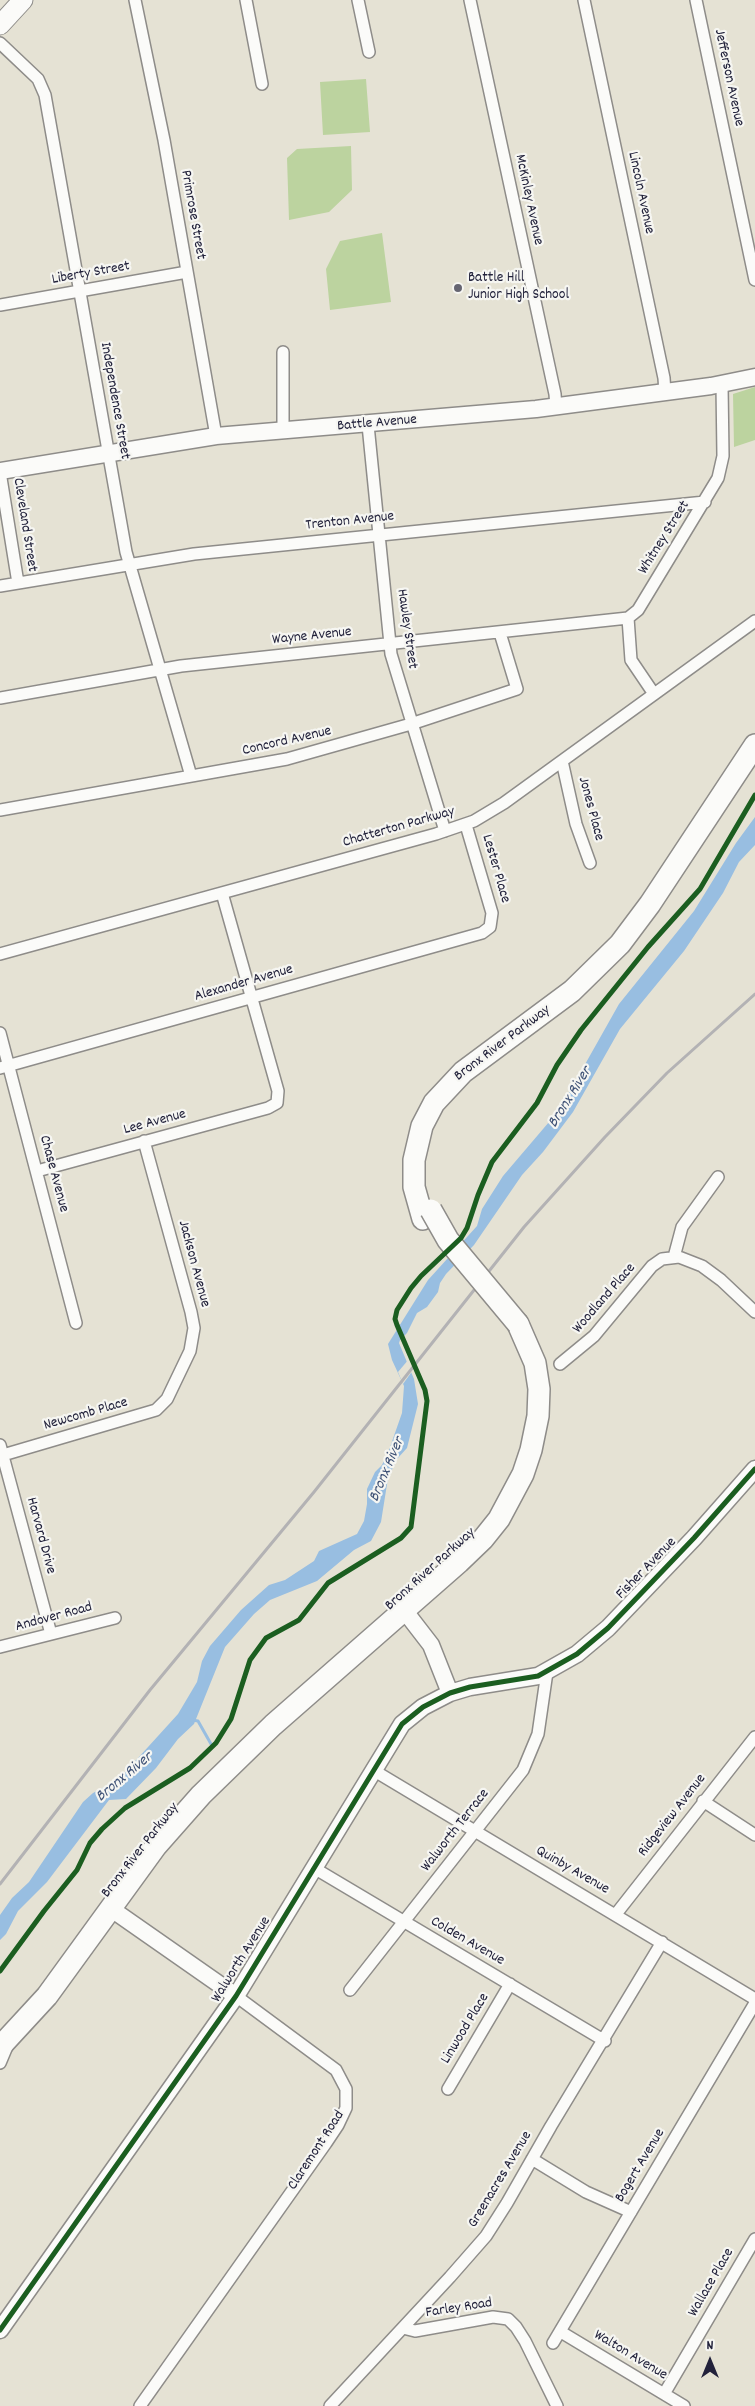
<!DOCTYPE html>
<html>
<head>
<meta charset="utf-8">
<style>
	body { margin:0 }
	#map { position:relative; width:755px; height:2406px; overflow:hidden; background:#e5e2d4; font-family:Dekko,sans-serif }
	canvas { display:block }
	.north { position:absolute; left:685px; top:2336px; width:50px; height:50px; -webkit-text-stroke:4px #f6f6f2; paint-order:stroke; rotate:0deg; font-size:14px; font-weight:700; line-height:20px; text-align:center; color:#22223b }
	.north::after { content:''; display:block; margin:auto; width:18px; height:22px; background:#22223b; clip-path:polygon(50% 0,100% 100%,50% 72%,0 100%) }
</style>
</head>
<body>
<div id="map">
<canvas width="755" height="2406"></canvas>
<div class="north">N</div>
</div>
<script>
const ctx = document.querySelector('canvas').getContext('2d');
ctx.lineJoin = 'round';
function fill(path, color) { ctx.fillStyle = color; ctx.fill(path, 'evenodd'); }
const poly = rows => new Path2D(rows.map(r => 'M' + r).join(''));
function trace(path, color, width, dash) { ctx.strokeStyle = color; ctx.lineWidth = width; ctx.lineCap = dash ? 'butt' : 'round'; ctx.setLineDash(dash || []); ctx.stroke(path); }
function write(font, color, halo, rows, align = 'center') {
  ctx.font = font + ' Dekko,sans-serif'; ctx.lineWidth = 4.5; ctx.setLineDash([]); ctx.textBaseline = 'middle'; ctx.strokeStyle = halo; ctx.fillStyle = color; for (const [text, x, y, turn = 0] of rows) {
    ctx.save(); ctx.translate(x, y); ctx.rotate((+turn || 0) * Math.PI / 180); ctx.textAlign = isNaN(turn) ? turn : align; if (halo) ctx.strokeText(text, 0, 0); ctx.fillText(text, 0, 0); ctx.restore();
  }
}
fill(poly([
	[366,79,370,132,323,135,320,82],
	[351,146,352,190,329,212,289,220,287,158,297,149],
	[382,233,391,302,330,310,326,269,340,241],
	[755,387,755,440,734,447,733,394]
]), '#bcd39f');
fill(poly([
	[755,817,755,845,739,862,723,893,684,951,620,1029,573,1112,543,1152,522,1175,474,1245,446,1274,440,1283,438,1292,427,1307,417,1313,407,1333,400,1340,399,1343,414,1379,418,1404,407,1448,397,1459,388,1478,381,1522,371,1541,354,1550,317,1581,270,1600,254,1614,225,1647,194,1724,178,1739,156,1768,126,1799,109,1800,47,1882,18,1911,6,1934,0,1940,0,1915,12,1898,29,1882,83,1802,93,1793,118,1780,178,1714,197,1682,202,1661,210,1646,241,1610,269,1585,285,1580,314,1561,319,1551,357,1534,364,1521,367,1504,367,1489,375,1472,382,1465,389,1450,402,1413,404,1386,392,1360,388,1344,428,1280,477,1226,482,1209,503,1176,549,1122,570,1091,619,1004,694,911,736,843]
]), '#98bee1');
fill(poly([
	[409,1359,413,1370,403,1384,398,1372]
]), '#e5e2d4');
trace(poly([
	[192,1720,198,1721,211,1744]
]), '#98bee1', 3);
const street = poly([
	[135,0,164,140,216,436],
	[246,0,262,84],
	[358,0,369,52],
	[470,0,555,394,556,407],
	[584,0,664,378,665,393],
	[696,0,755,280],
	[0,43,38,79,45,95,126,552,191,776],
	[0,305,187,272],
	[283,352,283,431],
	[368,425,391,654,445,831],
	[0,472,18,583],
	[0,586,194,554,705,502],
	[628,618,631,660,654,694],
	[0,698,181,666,628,618,638,610,718,478,723,456,722,385],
	[562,761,576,824,590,863],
	[0,810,287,759,411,724,517,689,500,633],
	[0,954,436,834,474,821,504,803,755,621],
	[0,1033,76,1323],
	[0,1068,482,933,490,927,492,913,466,825],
	[37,1171,268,1108,277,1103,278,1091,222,893],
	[674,1257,682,1227,718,1177],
	[560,1364,594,1336,652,1266,662,1259,679,1257,702,1266,721,1280,755,1312],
	[0,1445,51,1634],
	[3,1455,156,1410,167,1399,190,1351,194,1328,191,1312,144,1141],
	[0,1647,115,1618],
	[373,1770,755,1999],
	[703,1801,755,1835],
	[314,1868,605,2041],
	[616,1914,755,1737],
	[350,1990,523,1770,538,1734,547,1672],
	[0,2063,8,2044],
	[448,2089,510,1984],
	[532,2159,586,2192,631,2212],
	[403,2328,415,2331,493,2317,508,2319,516,2327,525,2341,557,2406],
	[561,2332,684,2406],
	[553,2343,755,2003],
	[664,2394,755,2239],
	[140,2406,326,2143,338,2125,346,2108,346,2089,336,2070,236,1996],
	[330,2406,450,2277,486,2236,507,2203,551,2126,662,1942]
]);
const secondary = poly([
	[0,471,216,436,536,409,711,386,755,377],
	[404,1610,431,1645,450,1693],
	[110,1908,236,1996],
	[0,2330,236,1996,402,1724,423,1707,450,1693,470,1687,538,1676,577,1654,608,1628,694,1538,755,1469]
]);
const primary = poly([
	[0,25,23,0]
]);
const highway = poly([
	[423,1219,414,1187,414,1160,422,1126,434,1103,463,1072,572,991,620,944,650,904,755,745],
	[0,2047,47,1996,156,1846,201,1795,273,1725,459,1562,483,1539,499,1519,523,1474,531,1450,538,1416,539,1389,535,1363,518,1324]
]);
trace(street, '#8e8c89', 14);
trace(secondary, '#8e8c89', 19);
trace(primary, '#8e8c89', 21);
trace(highway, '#8e8c89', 24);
trace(street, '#fbfbf9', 11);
trace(secondary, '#fbfbf9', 16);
trace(primary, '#fbfbf9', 19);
trace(highway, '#fbfbf9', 21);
trace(poly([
	[0,1884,150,1690,314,1492,524,1227,605,1137,667,1073,755,994]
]), '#b3b2b4', 3);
const highwayBridge = poly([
	[431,1210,448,1240,518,1324]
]);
trace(highwayBridge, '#8e8c89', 24, []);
trace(highwayBridge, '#fbfbf9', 21);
trace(poly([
	[0,1971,44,1911,77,1870,90,1843,102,1829,125,1808,190,1768,216,1743,231,1719,250,1660,266,1638,299,1620,328,1583,401,1538,411,1527,427,1401,425,1390,397,1325,395,1319,397,1310,411,1288,421,1276,461,1238,467,1228,478,1195,492,1162,537,1103,557,1065,581,1030,648,947,700,889,755,795],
	[0,2330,236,1996,402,1724,423,1707,450,1693,470,1687,538,1676,577,1654,608,1628,694,1538,755,1469]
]), '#1b5e20', 5);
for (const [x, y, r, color] of [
	[458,288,5,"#666571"]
]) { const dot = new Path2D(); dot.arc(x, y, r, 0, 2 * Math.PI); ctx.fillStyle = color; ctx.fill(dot); trace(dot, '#f6f6f2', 2); }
write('15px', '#22223b', '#f6f6f2', [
	["Jefferson Avenue",728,78,78],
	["Lincoln Avenue",640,193,78],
	["McKinley Avenue",528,200,78],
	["Primrose Street",192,215,80],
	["Liberty Street",91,274,-10],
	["Independence Street",114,401,80],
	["Battle Avenue",377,424,-5],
	["Trenton Avenue",350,522,-6],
	["Cleveland Street",24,525,81],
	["Whitney Street",665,538,-58],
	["Hawley Street",406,629,82],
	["Wayne Avenue",312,637,-6],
	["Concord Avenue",287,742,-13],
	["Jones Place",590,809,75],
	["Chatterton Parkway",399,828,-16],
	["Lester Place",495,869,74],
	["Alexander Avenue",244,984,-16],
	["Bronx River Parkway",503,1044,-37],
	["Lee Avenue",155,1123,-15],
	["Chase Avenue",53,1174,75],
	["Jackson Avenue",193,1264,75],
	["Woodland Place",605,1299,-49],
	["Newcomb Place",86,1415,-16],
	["Harvard Drive",40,1536,75],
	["Fisher Avenue",647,1569,-46],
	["Bronx River Parkway",431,1570,-42],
	["Andover Road",54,1618,-15],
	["Ridgeview Avenue",673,1816,-52],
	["Walworth Terrace",456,1831,-52],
	["Bronx River Parkway",141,1851,-52],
	["Quinby Avenue",572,1871,30],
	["Colden Avenue",467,1942,30],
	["Walworth Avenue",242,1960,-58],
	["Linwood Place",466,2029,-59],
	["Claremont Road",317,2151,-57],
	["Bogert Avenue",641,2166,-59],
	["Greenacres Avenue",501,2180,-59],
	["Wallace Place",712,2283,-60],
	["Farley Road",459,2309,-9],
	["Walton Avenue",630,2356,31]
]);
write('15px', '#22223b', '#f6f6f2', [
	["Battle Hill",468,279],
	["Junior High School",468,296]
], 'left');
write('italic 16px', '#405377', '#f6f6f2', [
	["Bronx River",571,1098,-58],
	["Bronx River",388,1470,-67],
	["Bronx River",125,1778,-40]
]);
</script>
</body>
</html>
